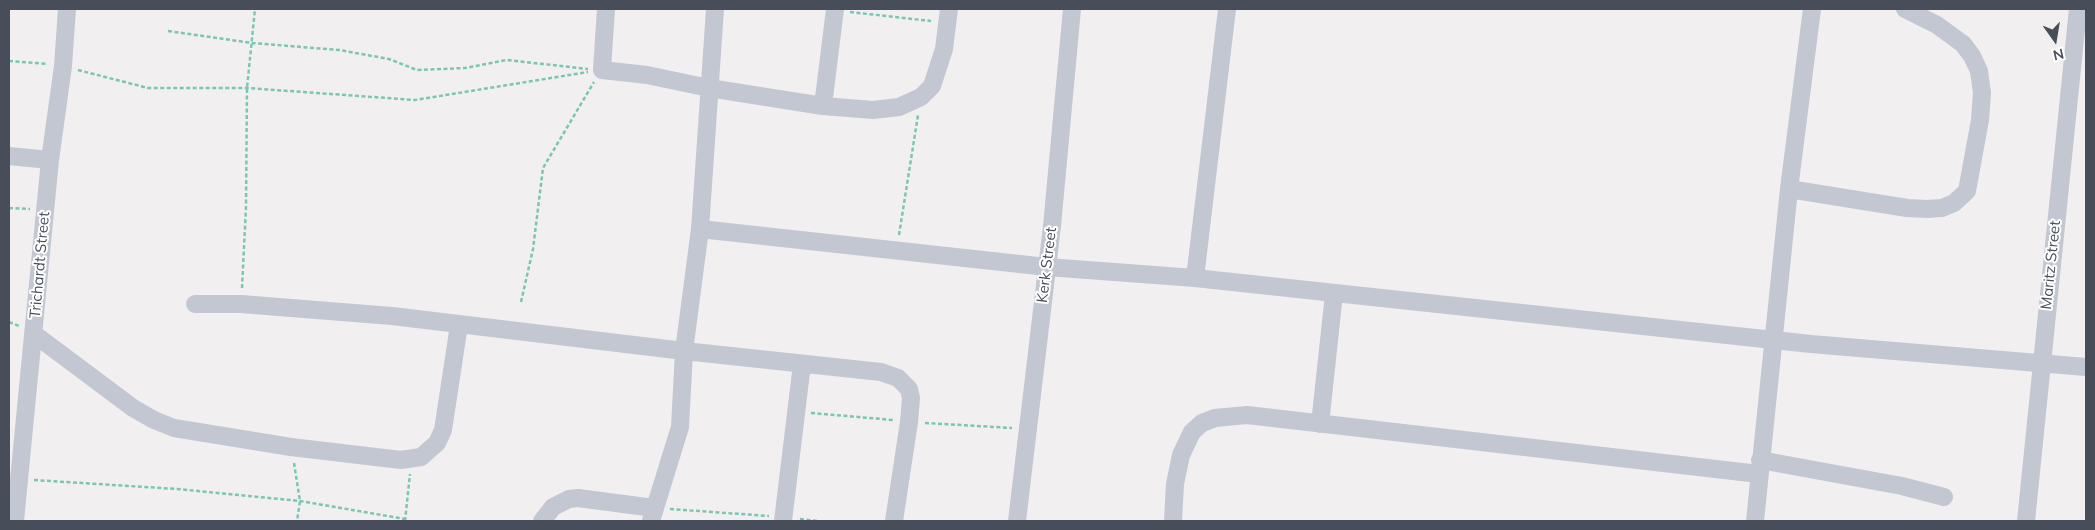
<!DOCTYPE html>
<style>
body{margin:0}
#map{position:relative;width:2095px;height:530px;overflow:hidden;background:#f1efef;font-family:Mulish,sans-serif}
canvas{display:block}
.frame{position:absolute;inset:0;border:10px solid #484d5a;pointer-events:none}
.north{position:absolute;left:2030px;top:15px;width:50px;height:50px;-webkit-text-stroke:4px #fff;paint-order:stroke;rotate:167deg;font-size:14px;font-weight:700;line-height:20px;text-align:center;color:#484d5a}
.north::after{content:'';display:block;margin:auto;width:18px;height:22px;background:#484d5a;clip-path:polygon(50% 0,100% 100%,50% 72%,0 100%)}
</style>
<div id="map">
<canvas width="2095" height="530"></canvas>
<div class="frame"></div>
<div class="north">N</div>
</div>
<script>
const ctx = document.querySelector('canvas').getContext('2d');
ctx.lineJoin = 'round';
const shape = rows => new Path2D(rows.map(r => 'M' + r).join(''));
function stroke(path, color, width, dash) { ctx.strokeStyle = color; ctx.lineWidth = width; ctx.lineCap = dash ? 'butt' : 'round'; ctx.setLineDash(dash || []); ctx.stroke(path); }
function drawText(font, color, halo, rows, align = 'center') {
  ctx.font = font + ' Mulish,sans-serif'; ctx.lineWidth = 4; ctx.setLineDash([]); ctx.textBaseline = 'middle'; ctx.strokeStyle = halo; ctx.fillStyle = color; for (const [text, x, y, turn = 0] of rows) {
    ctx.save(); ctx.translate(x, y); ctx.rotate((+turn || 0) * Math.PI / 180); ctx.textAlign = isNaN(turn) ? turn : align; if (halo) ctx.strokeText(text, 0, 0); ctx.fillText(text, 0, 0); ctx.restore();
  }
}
stroke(shape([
 [850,12,931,21],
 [168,31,252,43,339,50,389,59,417,70,465,68,507,60,588,69],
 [9,61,48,64],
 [78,70,148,88,247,88,415,100,588,72],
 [9,208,30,209],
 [899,235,918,115],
 [242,288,246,207,247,88,255,9],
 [521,302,533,249,543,168,594,82],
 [9,322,19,326],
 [811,413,893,420],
 [925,423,1012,428],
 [294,463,300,501,297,521],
 [34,480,177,489,300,501,405,519],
 [670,509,769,516],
 [800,519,817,521],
 [405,521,410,474]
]), '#7bc6b3', 2.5, [4, 2.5]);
stroke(shape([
 [606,9,602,70,647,75,709,88,823,106,873,110,899,107,921,97,932,86,944,49,949,9],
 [715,9,700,229,1047,267,1195,278,1811,344,2086,367],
 [823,106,835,9],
 [9,156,50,160],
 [1789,189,1907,208,1927,209,1942,208,1954,203,1967,191,1980,120,1982,93,1979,71,1972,56,1963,44,1937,25,1905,9],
 [1195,278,1227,9],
 [195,304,241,304,392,316,684,351,881,372,898,378,909,389,911,398,909,422,894,521],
 [34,334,133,408,154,420,174,428,291,447,401,460,421,457,437,443,443,430,459,325],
 [1320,424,1334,294],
 [1760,460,1902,486,1944,497],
 [15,521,50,160,63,66,67,9],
 [542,521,553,507,569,499,578,498,654,508],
 [651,521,680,427,684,351,700,229],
 [783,521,802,364],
 [1017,521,1052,226,1072,9],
 [1173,521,1175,484,1181,455,1192,432,1202,423,1215,418,1247,415,1759,474],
 [1755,521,1789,189,1812,9],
 [2026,521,2078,9]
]), '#c3c7d2', 18);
drawText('15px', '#484d5a', '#fff', [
 ["Trichardt Street",40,265,-85],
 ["Kerk Street",1047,265,-83],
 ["Maritz Street",2051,265,-84]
]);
</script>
